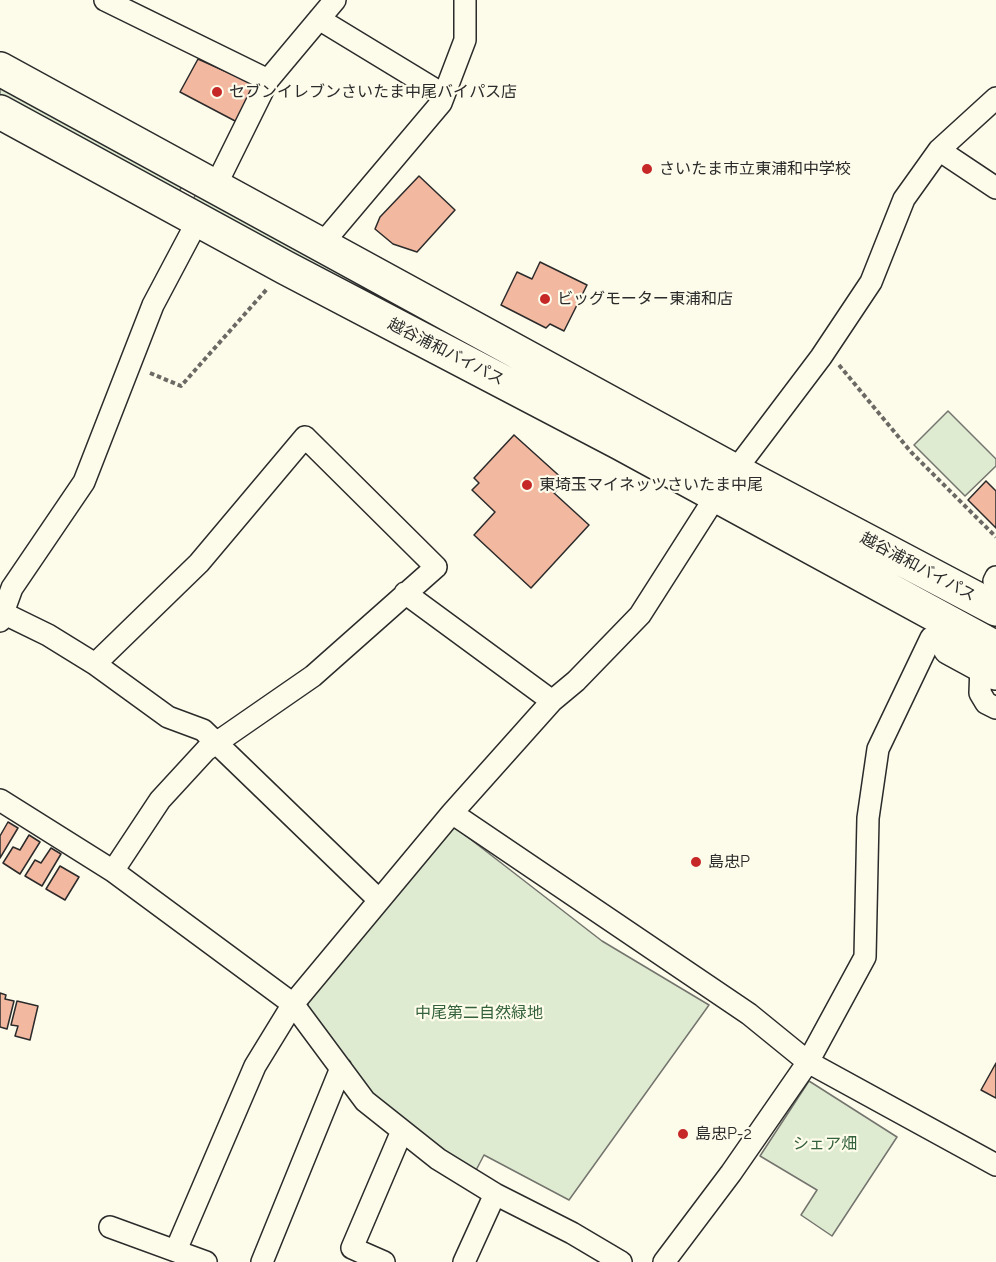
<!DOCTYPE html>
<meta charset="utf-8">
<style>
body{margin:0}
canvas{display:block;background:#fdfbea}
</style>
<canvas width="996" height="1262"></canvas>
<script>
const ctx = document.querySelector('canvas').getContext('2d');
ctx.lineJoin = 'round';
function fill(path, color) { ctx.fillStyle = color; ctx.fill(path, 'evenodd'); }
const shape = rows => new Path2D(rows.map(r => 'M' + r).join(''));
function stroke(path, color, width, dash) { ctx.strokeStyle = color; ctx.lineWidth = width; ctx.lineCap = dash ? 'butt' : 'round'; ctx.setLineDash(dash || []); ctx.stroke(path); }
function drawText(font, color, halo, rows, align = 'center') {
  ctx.font = font + ' Raleway,"Noto Sans JP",sans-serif'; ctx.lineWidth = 4.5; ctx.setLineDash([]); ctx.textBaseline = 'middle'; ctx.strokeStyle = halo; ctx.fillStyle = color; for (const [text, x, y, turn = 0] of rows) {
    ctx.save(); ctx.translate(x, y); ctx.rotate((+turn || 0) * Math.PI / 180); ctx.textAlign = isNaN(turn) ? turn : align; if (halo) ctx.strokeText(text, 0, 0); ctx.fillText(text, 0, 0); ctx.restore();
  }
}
const green = shape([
 [0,85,183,183,178,195,0,100,0,85],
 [197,192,572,400,191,203,197,192],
 [948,411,996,459,996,466,965,496,914,445,948,411],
 [446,828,456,828,602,941,709,1005,569,1200,484,1155,474,1174,377,1101,308,1012,308,999,446,828],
 [809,1081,897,1137,832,1236,801,1215,817,1190,760,1156,809,1081]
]);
fill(green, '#deebd1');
stroke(green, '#74746e', 1.5);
const building = shape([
 [198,59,249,82,255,91,237,122,180,92,198,59],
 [419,176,455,210,417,252,393,244,375,229,380,217,419,176],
 [540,262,587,285,564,331,550,324,546,328,501,305,517,272,532,279,540,262],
 [514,435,565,481,554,493,589,525,531,588,474,535,495,512,472,490,479,483,474,478,514,435],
 [986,481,996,491,996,528,968,500,986,481],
 [8,822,18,828,0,858,0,836,8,822],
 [29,835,40,842,20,874,3,863,13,847,20,850,29,835],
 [51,848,61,854,42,886,25,876,35,860,41,863,51,848],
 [60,866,79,877,65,900,46,889,60,866],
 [0,993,6,995,5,999,14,1001,7,1029,0,1027,0,993],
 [17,1001,38,1006,30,1040,15,1036,18,1026,11,1025,17,1001],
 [996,1063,996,1098,981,1090,996,1063]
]);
fill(building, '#f2b8a0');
stroke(building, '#2b2b2b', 1.5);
const minor = shape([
 [105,0,268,80],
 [319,19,444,95],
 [939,150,996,188],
 [216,185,268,80,335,0],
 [322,244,441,103,465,40,465,0],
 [994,581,996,577],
 [405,593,552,701],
 [3,613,48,635,95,664,168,717,203,730,379,900],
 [0,621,12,588,84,482,153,305,198,220],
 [95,664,199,563,305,437,436,567,313,676,206,750,160,800,113,871],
 [981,665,980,693,986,703,996,708],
 [0,800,113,871,293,1004,365,1101,438,1159,495,1194,572,1233,621,1262],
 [452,813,749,1014,808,1062,996,1165],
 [110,1227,206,1262],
 [176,1250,255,1066,293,1004,452,813,552,701,576,681,640,615,716,496,821,357,871,282,904,199,939,150,996,98],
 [262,1262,341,1068],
 [384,1262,352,1248,402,1131],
 [464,1262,495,1194],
 [664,1262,731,1173,808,1062,865,957,868,818,878,749,931,638]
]);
const trunk = shape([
 [0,69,735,471,996,609],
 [0,112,286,268,620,443,996,648],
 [950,648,996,673]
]);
stroke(minor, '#2b2b2b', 24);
stroke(trunk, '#2b2b2b', 36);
stroke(shape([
 [839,365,911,452,996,537],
 [150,373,181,386,267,289]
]), '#6a6964', 4, [4.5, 3]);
stroke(minor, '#fdfbea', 21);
stroke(trunk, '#fdfbea', 33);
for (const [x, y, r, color] of [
 [217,92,6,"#c62828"],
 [647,169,6,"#c62828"],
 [545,299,6,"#c62828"],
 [527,485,6,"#c62828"],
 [696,862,6,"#c62828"],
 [683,1134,6,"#c62828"]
]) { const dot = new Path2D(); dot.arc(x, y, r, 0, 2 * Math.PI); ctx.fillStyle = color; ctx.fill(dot); stroke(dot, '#fdfbea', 2); }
drawText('16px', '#2b2b2b', '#fdfbea', [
 ["セブンイレブンさいたま中尾バイパス店",229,92],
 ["さいたま市立東浦和中学校",659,169],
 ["ビッグモーター東浦和店",557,299],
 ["東埼玉マイネッツさいたま中尾",539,485],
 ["島忠P",708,862],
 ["島忠P-2",695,1134]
], 'left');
drawText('16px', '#2b2b2b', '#fdfbea', [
 ["越谷浦和バイパス",446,352,27],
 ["越谷浦和バイパス",918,567,28]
]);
drawText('16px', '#34623c', '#fdfbea', [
 ["中尾第二自然緑地",479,1013],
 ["シェア畑",825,1144]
]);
</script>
